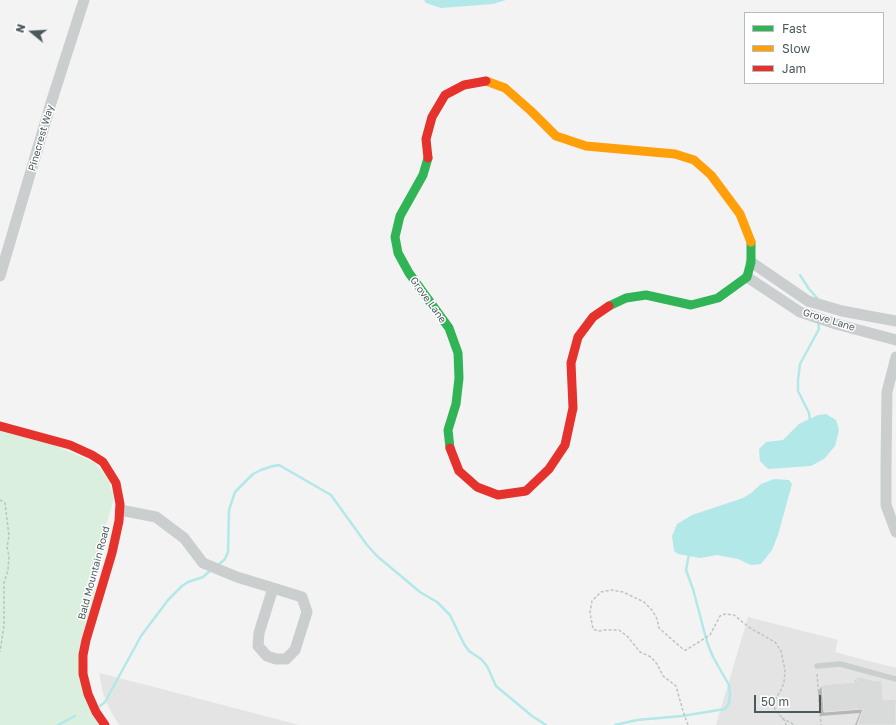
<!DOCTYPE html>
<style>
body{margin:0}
#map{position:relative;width:896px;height:725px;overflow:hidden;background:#f3f3f3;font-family:"Golos Text",sans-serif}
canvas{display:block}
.legend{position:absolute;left:744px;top:12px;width:140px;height:72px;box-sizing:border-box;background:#fff;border:1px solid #b7bcbe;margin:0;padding:5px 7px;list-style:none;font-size:12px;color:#4b585d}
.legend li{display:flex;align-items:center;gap:8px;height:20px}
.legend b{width:20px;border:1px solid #b7bcbe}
.north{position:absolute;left:12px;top:12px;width:40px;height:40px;-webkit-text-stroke:3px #fff;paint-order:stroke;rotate:288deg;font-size:11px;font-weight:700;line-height:16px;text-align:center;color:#4b585d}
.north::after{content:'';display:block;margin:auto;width:14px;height:18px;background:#4b585d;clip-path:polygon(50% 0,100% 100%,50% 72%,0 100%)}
.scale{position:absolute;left:754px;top:695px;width:67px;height:18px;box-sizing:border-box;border:2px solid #4b585d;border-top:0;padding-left:5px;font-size:12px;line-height:14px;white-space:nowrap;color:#4b585d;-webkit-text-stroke:3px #fff;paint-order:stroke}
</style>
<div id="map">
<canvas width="896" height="725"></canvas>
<ul class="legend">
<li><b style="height:5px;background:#30b455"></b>Fast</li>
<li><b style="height:5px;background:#ff9f0a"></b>Slow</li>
<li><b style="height:5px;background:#e5322d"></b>Jam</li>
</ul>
<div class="north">N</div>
<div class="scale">50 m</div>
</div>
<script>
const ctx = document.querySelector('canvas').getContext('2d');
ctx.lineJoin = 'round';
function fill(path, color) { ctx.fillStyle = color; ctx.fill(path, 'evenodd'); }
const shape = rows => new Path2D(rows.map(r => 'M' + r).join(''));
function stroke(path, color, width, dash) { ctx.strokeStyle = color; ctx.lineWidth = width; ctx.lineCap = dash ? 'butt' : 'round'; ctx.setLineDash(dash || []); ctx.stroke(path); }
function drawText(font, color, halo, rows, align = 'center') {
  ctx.font = font + ' "Golos Text",sans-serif'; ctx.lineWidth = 3; ctx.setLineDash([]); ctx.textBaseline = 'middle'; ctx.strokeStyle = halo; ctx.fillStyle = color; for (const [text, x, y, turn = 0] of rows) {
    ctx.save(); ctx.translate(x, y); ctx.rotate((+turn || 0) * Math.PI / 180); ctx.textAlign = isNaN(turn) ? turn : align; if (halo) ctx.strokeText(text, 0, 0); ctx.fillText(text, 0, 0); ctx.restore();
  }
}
fill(shape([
 [748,617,838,640,835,652,896,668,896,725,716,725],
 [99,673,158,688,299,725,119,725,110,710,103,693]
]), '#e5e4e4');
fill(shape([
 [0,431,54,445,95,463,108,479,114,498,88,587,96,589,81,639,98,725,0,725]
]), '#daefde');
fill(shape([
 [424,0,506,0,493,4,441,8,426,3],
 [826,414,836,420,839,430,835,446,824,459,811,466,768,469,760,461,759,449,766,442,783,440,799,424,818,415],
 [774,479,789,480,792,484,778,535,772,550,761,564,751,565,738,559,717,555,700,558,678,554,674,551,672,536,677,524,692,515,743,498,751,493,761,484]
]), '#b3e8e9');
fill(shape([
 [858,677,882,702,896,700,896,725,855,725,860,713,820,716,818,691,822,686,853,684]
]), '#0003');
stroke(shape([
 [800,275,809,289,819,300],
 [810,422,809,413,798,391,798,380,800,364,819,329,818,321],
 [217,566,225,559,228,552,229,510,235,492,253,474,261,470,273,466,279,465,331,495,367,545,377,556,420,592,437,602,450,615,464,644,469,651,481,659,487,666,496,686,532,716,546,725],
 [100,706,105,702,141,636,168,600,182,586,188,582,203,577,211,570],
 [58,725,75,716],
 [615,725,637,720,682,716,725,709,729,703,730,694,729,685,713,657,707,642,693,589,686,570,689,554]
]), '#b3e8e9', 2.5);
const building = shape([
 [858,676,874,681,882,680,883,700,896,699,896,725,857,725,863,709,824,712,822,685,856,682,858,676]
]);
fill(building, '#d9dbdb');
stroke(building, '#e4e5e5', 1);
stroke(shape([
 [0,500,5,503,9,536,7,547,9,556,8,570,4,583,4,625,0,652],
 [817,674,821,725],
 [782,718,795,725],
 [688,725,683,711,676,686,663,676,657,664,651,657,640,652,627,636,619,630,604,630,598,631,593,629,590,613,592,601,601,592,611,590,623,592,644,602,652,610,657,619,659,628,684,650,686,650,710,635,720,616,725,614,734,615,750,628,775,642,781,651,785,670,784,683,780,692,776,698,774,704,775,710,785,721,786,725]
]), '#bbc5c0', 1.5, [3, 2]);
stroke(shape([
 [817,666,840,664,896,679]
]), '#cbcece', 5.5);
stroke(shape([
 [751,262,808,301,842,311,896,321],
 [0,276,51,103,84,0],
 [747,277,800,312,836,324,896,340],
 [896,357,887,392,886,464,886,505,896,532],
 [120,510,156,517,184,538,203,563,237,577,273,588,302,597,307,612,295,650,286,659,276,659,267,656,258,646,259,633,273,588]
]), '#cbcece', 11);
stroke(shape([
 [428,158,423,175,400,216,395,237,398,253,409,273,449,328,458,353,459,378,456,404,448,430,450,448],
 [609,306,626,298,646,295,691,305,718,298,747,277,751,262,751,242]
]), '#30b455', 9);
stroke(shape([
 [486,81,505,88,531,111,556,136,586,146,675,154,694,160,711,175,740,214,751,242]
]), '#ff9f0a', 9);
stroke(shape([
 [428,158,426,139,432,117,445,95,464,85,486,81],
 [0,426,70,445,92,455,103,462,116,483,120,504,119,521,112,553,86,640,83,655,83,674,88,694,96,712,105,725],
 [450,448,459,471,477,487,498,495,526,491,549,469,565,445,573,408,571,363,578,337,593,317,609,306]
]), '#e5322d', 9);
drawText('10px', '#4b585d', '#fff', [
 ["Pinecrest Way",41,138,-74],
 ["Grove Lane",428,300,54],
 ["Grove Lane",829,320,17],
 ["Bald Mountain Road",94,573,-75]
]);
</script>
